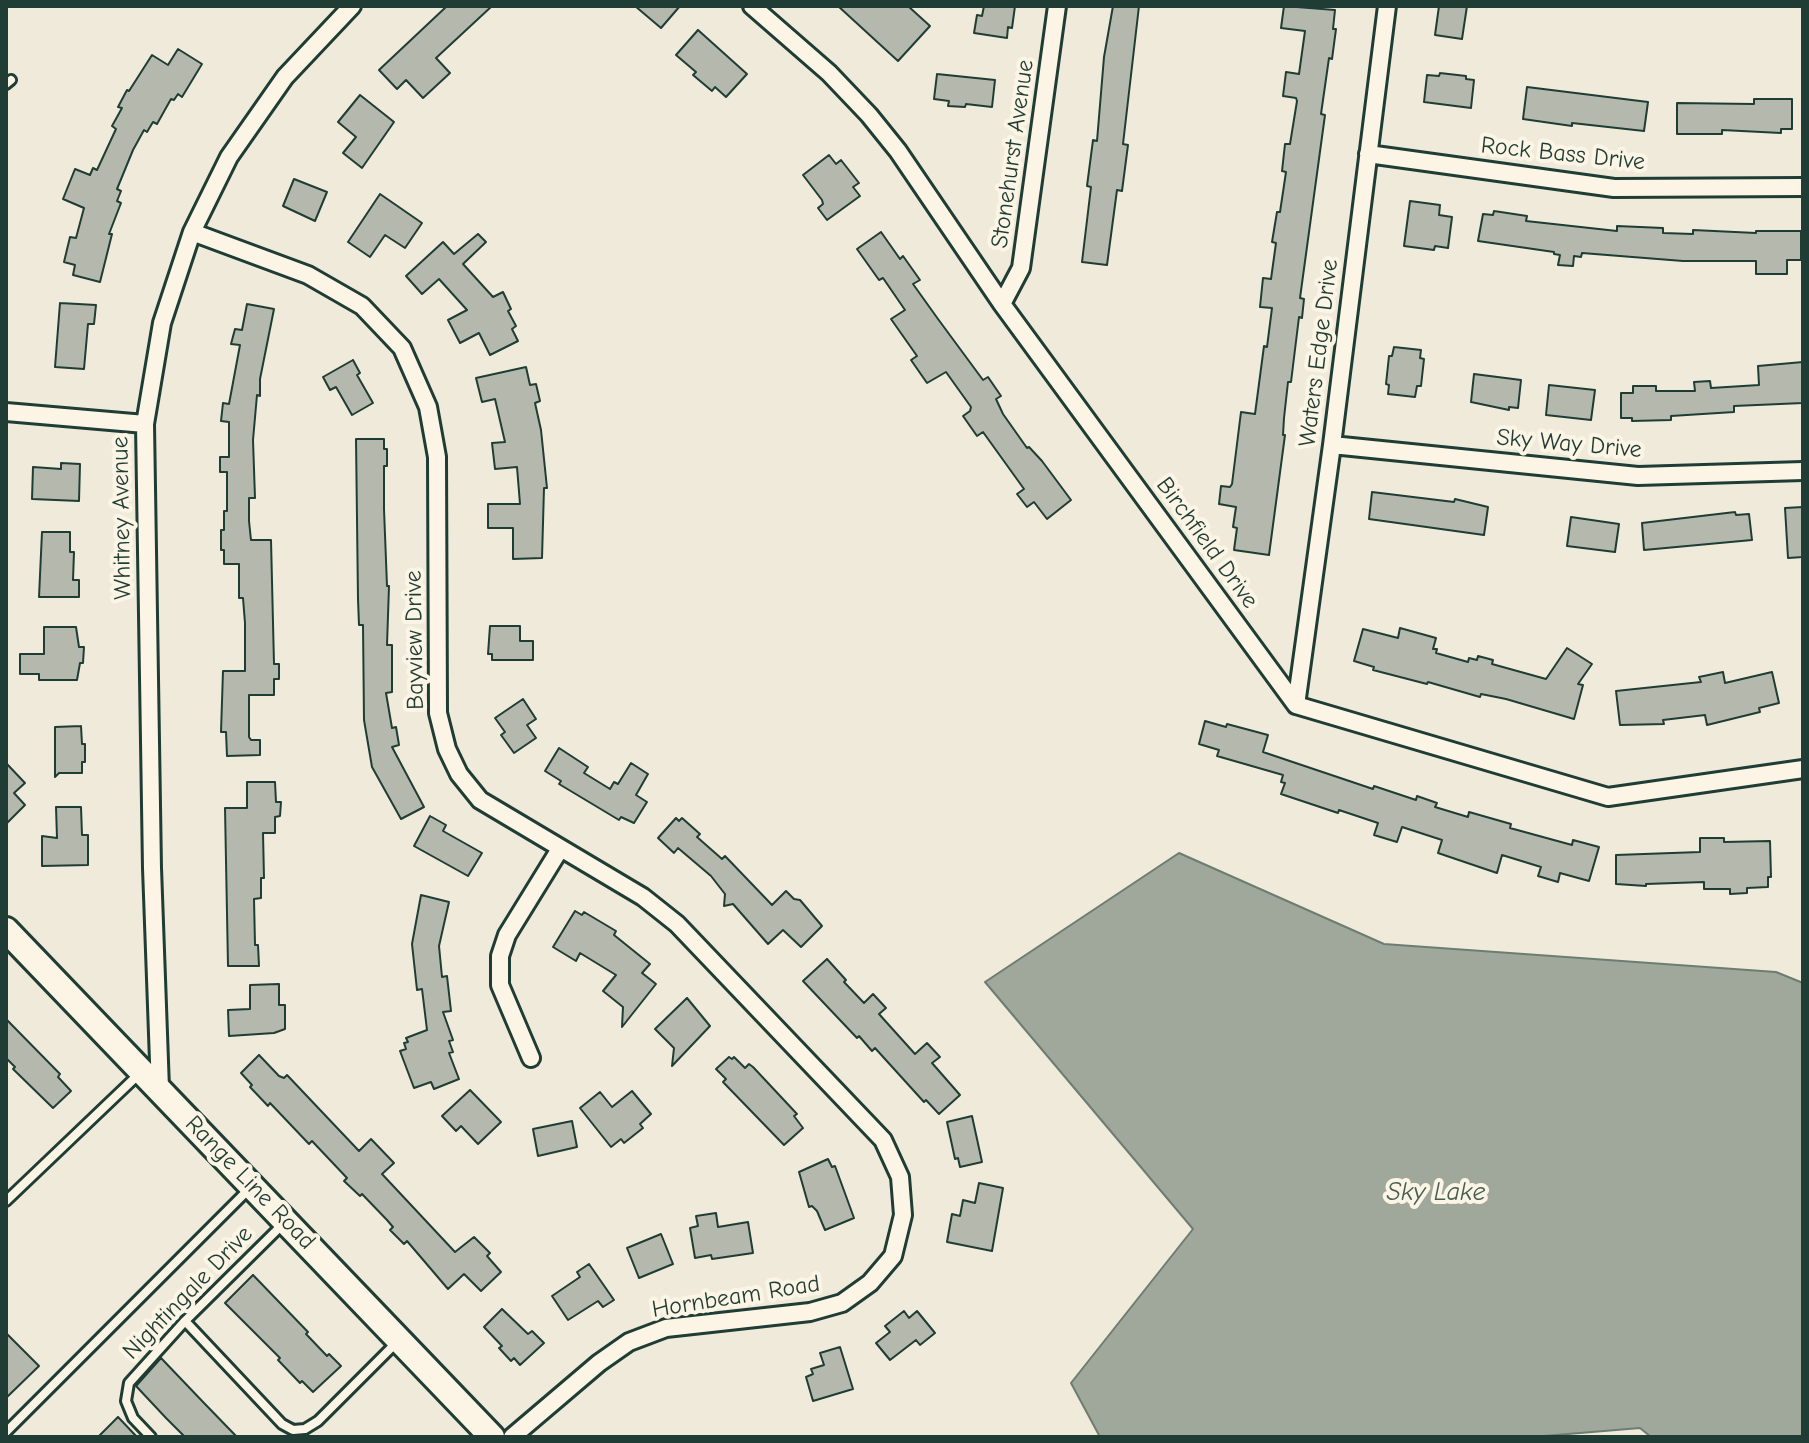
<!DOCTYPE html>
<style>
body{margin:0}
#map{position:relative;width:1809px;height:1443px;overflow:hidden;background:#efeada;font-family:"Comic Neue",sans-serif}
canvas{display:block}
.frame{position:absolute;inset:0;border:8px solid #1f3d34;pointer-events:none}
</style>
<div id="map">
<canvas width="1809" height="1443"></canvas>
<div class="frame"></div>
</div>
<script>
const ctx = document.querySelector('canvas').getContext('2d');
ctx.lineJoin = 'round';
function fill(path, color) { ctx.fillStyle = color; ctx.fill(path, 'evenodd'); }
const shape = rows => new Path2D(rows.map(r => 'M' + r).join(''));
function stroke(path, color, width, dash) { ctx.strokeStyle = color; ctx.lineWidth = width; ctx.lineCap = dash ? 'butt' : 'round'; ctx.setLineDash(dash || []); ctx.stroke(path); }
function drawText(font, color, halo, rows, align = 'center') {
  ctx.font = font + ' "Comic Neue",sans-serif'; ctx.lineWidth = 8; ctx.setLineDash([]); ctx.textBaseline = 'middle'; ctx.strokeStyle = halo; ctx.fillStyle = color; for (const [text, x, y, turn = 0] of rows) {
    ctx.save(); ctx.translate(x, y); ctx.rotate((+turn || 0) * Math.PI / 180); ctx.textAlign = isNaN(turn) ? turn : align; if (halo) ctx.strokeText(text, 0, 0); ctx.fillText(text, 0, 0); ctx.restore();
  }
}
const water = shape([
 [1179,853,1384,944,1776,972,1803,983,1803,1437,1651,1437,1640,1428,1532,1437,1100,1437,1071,1383,1193,1229,985,982,1179,853]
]);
fill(water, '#9fa89a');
stroke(water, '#6c7d71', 2);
const building = shape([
 [447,6,492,6,436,58,450,73,423,98,406,80,397,89,379,70,447,6],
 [635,6,680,6,661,28,635,6],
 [838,6,908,6,930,26,898,61,838,6],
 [984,6,1015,6,1012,28,1008,27,1007,38,974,33,977,15,982,16,984,6],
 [1113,6,1139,6,1123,144,1128,145,1122,191,1117,190,1107,265,1082,262,1091,187,1087,186,1093,140,1097,141,1104,57,1113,6],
 [1284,6,1335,10,1333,29,1336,29,1332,59,1329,58,1321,114,1325,115,1300,298,1304,299,1302,318,1299,317,1291,382,1288,382,1284,418,1283,435,1285,435,1269,555,1234,550,1237,528,1233,527,1236,507,1219,504,1221,486,1230,487,1232,484,1241,412,1255,414,1264,346,1267,347,1272,308,1260,307,1263,278,1271,279,1276,243,1272,242,1277,212,1280,212,1286,172,1282,171,1285,144,1290,144,1297,101,1296,98,1283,96,1286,72,1299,74,1305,31,1281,28,1284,6],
 [1439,6,1467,6,1462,39,1435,35,1439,6],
 [698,30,747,74,726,97,715,87,712,91,693,75,696,72,676,55,698,30],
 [178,49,202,64,182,97,178,94,174,100,171,99,157,124,153,122,147,132,144,130,133,150,117,189,121,191,117,201,121,203,109,234,112,234,100,282,73,275,75,265,64,262,70,237,76,238,84,208,63,199,75,169,90,175,93,168,97,170,116,129,112,126,122,108,118,107,127,90,129,91,152,55,168,65,178,49],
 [1440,73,1466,76,1466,79,1474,80,1471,108,1424,102,1427,75,1439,76,1440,73],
 [937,74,995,80,992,107,966,104,965,107,948,106,949,101,934,99,937,74],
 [1527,87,1648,102,1644,131,1572,123,1572,126,1523,119,1527,87],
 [360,95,394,122,362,168,343,153,356,137,338,122,360,95],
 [1754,99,1792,99,1792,129,1781,129,1781,133,1722,130,1722,134,1677,134,1677,103,1754,104,1754,99],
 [829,155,836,164,841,160,859,183,853,187,860,196,827,220,818,208,823,204,822,200,803,175,829,155],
 [294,179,327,192,315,221,283,206,294,179],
 [380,194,422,223,405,248,385,235,370,257,348,242,380,194],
 [1410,201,1440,205,1439,215,1452,217,1448,248,1435,246,1434,250,1404,246,1410,201],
 [1494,211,1527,216,1526,221,1617,231,1617,226,1663,228,1663,233,1693,234,1693,230,1756,233,1756,231,1801,231,1801,260,1787,260,1787,274,1756,274,1756,261,1683,261,1582,253,1581,257,1574,256,1573,266,1558,265,1560,255,1554,254,1554,252,1478,241,1483,214,1493,215,1494,211],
 [881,232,900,259,903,256,920,280,913,284,938,319,983,380,988,377,1001,396,996,399,1003,414,1027,448,1029,447,1042,461,1071,500,1047,519,1034,502,1027,507,1017,494,1024,489,983,432,977,436,963,416,970,411,971,407,946,372,927,383,911,360,917,356,891,319,905,310,883,278,879,280,857,249,881,232],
 [478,234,486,242,463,264,493,297,503,292,511,309,508,311,516,326,512,329,518,341,490,355,479,333,460,343,448,320,467,310,439,279,422,294,406,276,443,242,454,254,478,234],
 [60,303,96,305,94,324,88,324,84,369,55,367,60,303],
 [247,304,274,309,260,379,260,396,257,395,253,440,255,498,249,498,249,521,251,540,271,540,274,664,279,664,279,679,274,679,274,695,249,695,249,737,251,740,260,740,260,755,227,756,226,732,221,732,223,671,245,671,245,623,243,598,239,598,239,564,224,564,224,550,221,550,221,530,224,530,224,511,227,511,227,472,220,472,220,457,229,457,229,422,221,421,223,403,229,404,240,345,231,344,235,329,242,330,247,304],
 [1394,347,1421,350,1420,358,1424,359,1421,386,1417,386,1415,397,1388,394,1389,385,1386,384,1389,356,1392,356,1394,347],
 [353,360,360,373,357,375,373,403,352,415,336,387,330,390,323,377,353,360],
 [1803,362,1803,403,1734,406,1734,412,1671,416,1671,420,1632,421,1632,418,1621,418,1621,393,1633,393,1633,386,1656,386,1656,391,1695,391,1694,382,1710,381,1711,388,1759,385,1758,366,1803,362],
 [526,367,530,385,536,384,540,401,535,403,541,430,547,488,544,488,542,558,513,559,513,528,488,528,488,504,520,504,517,467,495,469,492,443,505,442,495,399,482,402,476,378,526,367],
 [1474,374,1521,380,1518,408,1509,407,1509,410,1471,402,1474,374],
 [1549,385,1595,390,1591,420,1546,415,1549,385],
 [356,439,384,439,384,449,387,449,387,466,384,466,384,509,387,586,389,586,387,645,392,645,392,692,386,693,392,728,396,727,399,745,392,747,424,807,401,819,372,767,364,720,363,625,359,625,358,599,356,439],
 [61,463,80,464,79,501,32,499,33,467,61,469,61,463],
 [1372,492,1454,502,1455,499,1488,507,1484,535,1369,519,1372,492],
 [1803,507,1803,557,1788,558,1785,508,1803,507],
 [1735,512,1736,515,1749,514,1752,540,1644,550,1642,523,1735,512],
 [1571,517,1619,524,1615,552,1567,546,1571,517],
 [42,532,70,532,70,552,74,552,73,580,79,580,79,597,39,597,42,532],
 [490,626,520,626,520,641,533,641,533,660,492,660,492,654,488,654,490,626],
 [44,627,76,627,79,647,84,647,83,663,80,663,77,680,39,680,39,674,20,674,20,654,44,654,44,627],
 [1400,628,1436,638,1433,649,1437,649,1436,653,1468,662,1469,658,1477,660,1478,656,1493,660,1492,664,1546,679,1567,648,1592,664,1578,684,1583,685,1574,719,1506,699,1481,694,1480,697,1428,682,1427,684,1373,670,1374,667,1354,661,1363,629,1398,638,1400,628],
 [1723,672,1725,683,1772,672,1779,703,1759,708,1760,712,1707,725,1705,715,1663,720,1664,724,1620,725,1616,691,1701,682,1699,677,1723,672],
 [523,699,536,719,527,725,536,738,514,753,501,735,505,732,495,718,523,699],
 [1205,721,1226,727,1227,724,1268,735,1263,752,1373,789,1374,786,1416,800,1417,796,1437,803,1435,807,1468,817,1469,812,1511,824,1510,828,1572,845,1573,840,1599,847,1589,881,1560,873,1558,882,1538,876,1541,867,1502,855,1497,873,1438,853,1442,840,1402,827,1397,842,1374,835,1378,823,1339,810,1338,813,1281,794,1285,783,1281,782,1283,775,1217,756,1219,750,1199,744,1205,721],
 [81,726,82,744,85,744,85,762,82,762,82,773,59,773,55,777,55,727,81,726],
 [559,748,588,767,584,773,610,789,614,782,618,784,631,763,648,774,636,795,647,802,634,823,621,817,619,820,559,784,561,781,545,771,559,748],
 [6,763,25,783,14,793,25,805,6,824,6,763],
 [247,782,275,782,276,802,281,802,280,816,275,817,275,833,263,833,264,878,261,878,261,898,254,899,255,945,258,945,259,966,228,966,225,808,247,808,247,782],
 [56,807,81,807,82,835,88,835,88,865,42,866,42,836,57,838,56,807],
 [430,816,446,825,443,831,482,853,468,876,414,846,430,816],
 [676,818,679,821,682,818,700,834,697,837,722,859,725,856,772,905,786,891,794,899,800,900,822,926,801,947,783,930,768,944,733,904,724,906,725,894,711,876,678,848,674,853,658,838,676,818],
 [1700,838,1724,838,1724,842,1770,841,1771,877,1768,877,1768,887,1747,888,1747,893,1730,894,1730,889,1704,889,1704,882,1646,884,1646,886,1616,884,1616,855,1700,852,1700,838],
 [421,895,449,902,439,946,442,977,447,976,451,1011,443,1012,453,1040,449,1041,453,1052,449,1053,459,1079,434,1089,431,1082,414,1088,400,1051,406,1049,404,1043,408,1042,406,1038,427,1030,422,989,417,990,412,944,421,895],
 [575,911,582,915,584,912,616,931,614,935,650,964,642,973,656,984,622,1027,623,1007,603,991,616,975,580,953,576,961,553,947,575,911],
 [827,959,846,980,844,982,864,1003,873,994,886,1008,879,1014,915,1054,927,1043,940,1057,932,1063,960,1095,939,1114,926,1100,924,1102,875,1048,872,1051,859,1036,857,1038,803,981,827,959],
 [279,984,279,1005,285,1005,285,1029,274,1033,229,1036,228,1010,250,1009,250,985,279,984],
 [687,998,710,1026,672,1066,674,1048,655,1029,687,998],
 [6,1019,60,1074,58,1077,71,1091,53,1108,13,1069,15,1067,6,1058,6,1019],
 [259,1055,279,1076,284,1078,287,1075,359,1151,371,1139,394,1163,382,1174,455,1252,474,1237,490,1253,487,1256,501,1272,481,1291,464,1274,448,1289,407,1241,404,1244,390,1230,393,1227,387,1220,362,1194,360,1196,344,1181,347,1178,312,1141,309,1144,270,1103,268,1106,250,1087,252,1085,241,1073,259,1055],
 [729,1057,732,1059,734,1057,745,1068,749,1064,753,1067,797,1114,794,1116,803,1128,784,1145,723,1082,726,1079,716,1069,729,1057],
 [470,1090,501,1122,478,1144,461,1126,456,1131,442,1116,470,1090],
 [632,1091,651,1114,640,1124,643,1128,624,1143,621,1139,611,1147,580,1108,600,1092,612,1107,632,1091],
 [972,1116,982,1162,960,1167,958,1158,955,1159,947,1122,972,1116],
 [572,1121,577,1147,538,1156,533,1129,572,1121],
 [828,1159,832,1167,835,1166,854,1218,825,1230,817,1211,812,1206,809,1207,799,1172,828,1159],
 [979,1183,1003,1188,992,1251,947,1242,952,1214,960,1216,963,1200,975,1203,979,1183],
 [716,1213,718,1227,748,1222,753,1253,712,1259,711,1255,695,1258,690,1228,698,1226,696,1216,716,1213],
 [661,1234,673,1264,639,1278,627,1248,661,1234],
 [589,1264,614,1300,603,1307,598,1301,568,1320,552,1296,580,1277,577,1272,589,1264],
 [253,1275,308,1332,306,1334,327,1356,329,1354,341,1366,313,1392,302,1381,300,1383,278,1360,280,1358,225,1303,253,1275],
 [502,1309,528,1334,532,1331,544,1343,520,1365,514,1358,511,1361,499,1348,502,1346,484,1327,502,1309],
 [904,1311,909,1318,917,1311,935,1333,920,1345,916,1340,890,1360,876,1343,890,1332,885,1326,904,1311],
 [6,1333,39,1366,6,1398,6,1333],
 [840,1347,853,1389,813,1401,806,1377,813,1374,811,1369,824,1365,820,1353,840,1347],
 [161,1358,204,1403,237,1437,185,1437,166,1418,136,1386,161,1358],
 [118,1417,137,1437,98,1437,118,1417]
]);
fill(building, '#b5b9ad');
stroke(building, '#1f3d34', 2);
const service = shape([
 [6,84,11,80],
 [6,1201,139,1074],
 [185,1321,282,1424,293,1430,305,1429,318,1421,396,1343],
 [6,1432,249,1189],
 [151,1437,133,1418,126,1401,129,1383,185,1321,285,1222]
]);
const minor = shape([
 [752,6,829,73,869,115,898,151,1002,304,1296,705,1608,797,1803,769],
 [1368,154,1614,188,1803,187],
 [192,232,308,275,362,306,402,348,428,407,437,457,438,713,447,749,459,774,480,800,643,897,677,924,883,1140,900,1177,903,1215,893,1256,870,1283,842,1303,810,1312,666,1328,629,1342,599,1363,512,1437],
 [1002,304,1021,268,1057,6],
 [6,412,145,424],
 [1332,445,1638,476,1803,471],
 [1296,705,1332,445,1387,6],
 [531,1058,500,985,500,956,507,935,560,849],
 [160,1089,152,868,145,424,162,323,192,232,229,157,285,77,352,6]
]);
const secondary = shape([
 [6,930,492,1437]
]);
stroke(service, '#1f3d34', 14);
stroke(minor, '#1f3d34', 22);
stroke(secondary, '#1f3d34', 30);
stroke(service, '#fcf5e5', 8);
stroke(minor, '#fcf5e5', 16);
stroke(secondary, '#fcf5e5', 24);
drawText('24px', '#1f3d34', '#fcf5e5', [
 ["Stonehurst Avenue",1013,154,-82],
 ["Rock Bass Drive",1563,154,6],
 ["Waters Edge Drive",1319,353,-83],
 ["Sky Way Drive",1569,444,5],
 ["Whitney Avenue",122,518,-91],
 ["Birchfield Drive",1207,543,54],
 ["Bayview Drive",415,640,-91],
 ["Range Line Road",250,1183,46],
 ["Nightingale Drive",188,1293,-46],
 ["Hornbeam Road",736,1297,-9]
]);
drawText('italic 26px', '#455d53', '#fcf5e5', [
 ["Sky Lake",1436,1193]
]);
</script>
